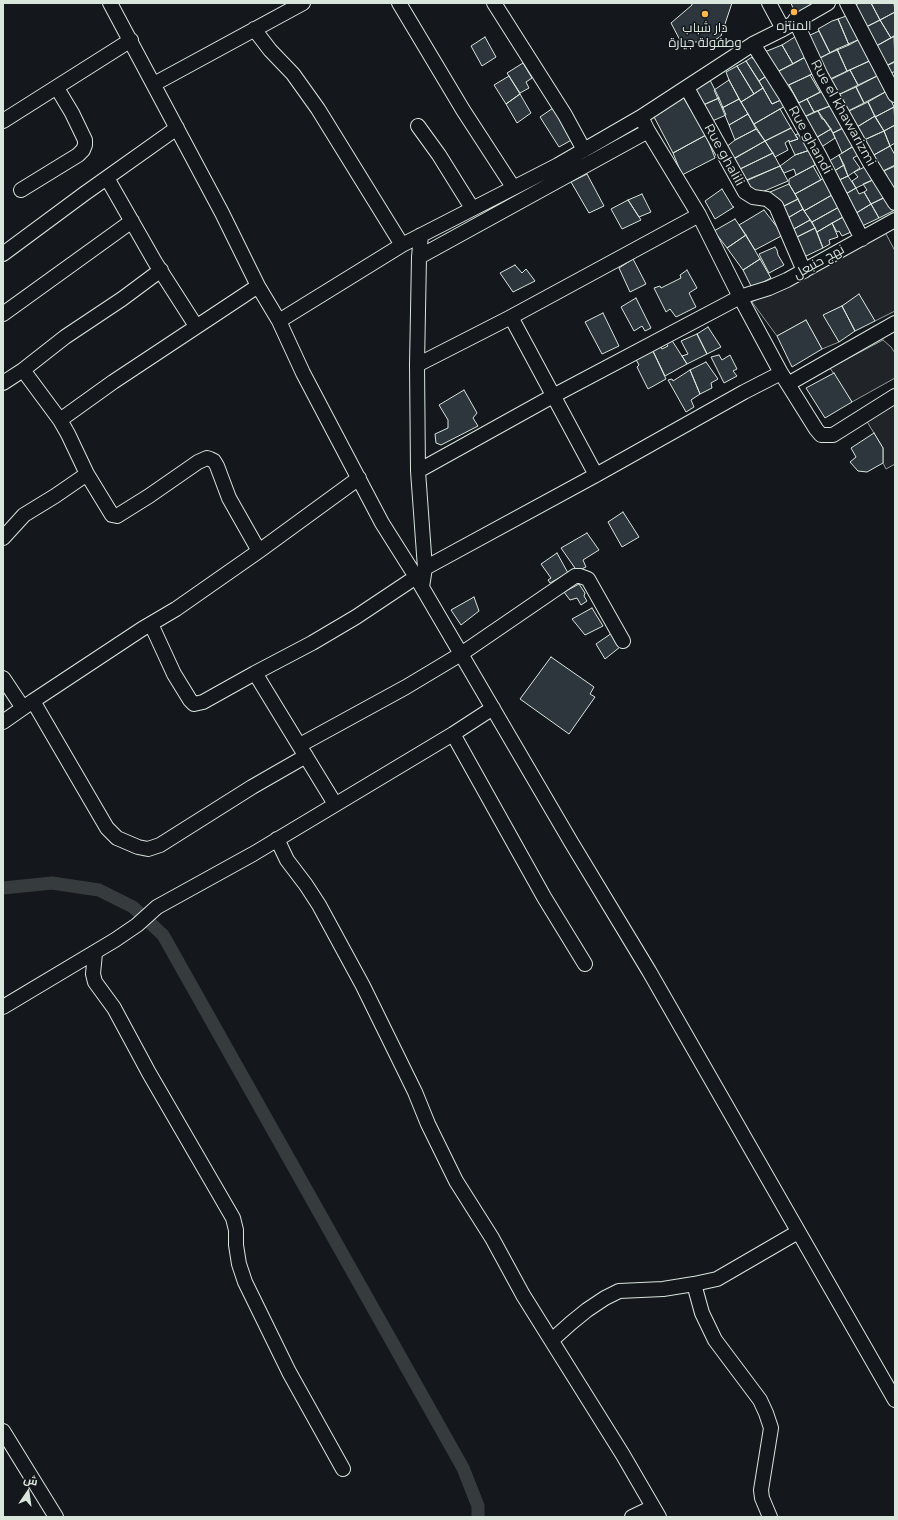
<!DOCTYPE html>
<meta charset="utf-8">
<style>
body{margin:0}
#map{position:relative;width:898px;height:1520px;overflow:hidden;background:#14181c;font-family:Montserrat,Cairo,sans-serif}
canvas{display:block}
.frame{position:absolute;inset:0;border:4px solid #d8e6dc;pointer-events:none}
.north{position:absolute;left:8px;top:1472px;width:40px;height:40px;-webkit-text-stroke:3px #14181c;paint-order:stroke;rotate:13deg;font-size:11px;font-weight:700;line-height:16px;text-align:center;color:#d8e6dc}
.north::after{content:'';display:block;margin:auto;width:14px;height:18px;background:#d8e6dc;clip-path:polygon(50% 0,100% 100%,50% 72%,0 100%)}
</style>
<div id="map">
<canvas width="898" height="1520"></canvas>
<div class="frame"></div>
<div class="north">ش</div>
</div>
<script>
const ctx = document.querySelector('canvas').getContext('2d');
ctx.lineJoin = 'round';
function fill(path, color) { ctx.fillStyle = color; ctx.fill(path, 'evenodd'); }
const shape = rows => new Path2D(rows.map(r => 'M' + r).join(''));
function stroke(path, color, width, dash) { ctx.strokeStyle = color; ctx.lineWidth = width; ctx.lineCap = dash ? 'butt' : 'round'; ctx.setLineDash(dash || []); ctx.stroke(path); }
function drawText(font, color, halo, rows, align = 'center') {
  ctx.font = font + ' Montserrat,Cairo,sans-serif'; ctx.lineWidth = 3; ctx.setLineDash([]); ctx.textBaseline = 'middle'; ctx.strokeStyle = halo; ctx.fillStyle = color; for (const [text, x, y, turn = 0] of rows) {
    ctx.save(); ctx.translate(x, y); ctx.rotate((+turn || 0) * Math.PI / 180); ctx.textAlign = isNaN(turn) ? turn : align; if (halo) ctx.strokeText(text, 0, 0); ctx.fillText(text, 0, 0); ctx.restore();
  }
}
const green = shape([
 [884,230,895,251,895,311,875,321,859,295,842,306,824,315,839,342,822,349,806,320,777,336,752,302,884,230],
 [883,340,891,347,895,353,895,378,852,402,830,368,883,340],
 [895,404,895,464,886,469,883,463,883,448,866,420,895,404]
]);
fill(green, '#202428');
stroke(green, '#939e99', 1);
stroke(shape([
 [3,888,52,883,99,890,133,907,163,935,463,1468,478,1506,478,1517]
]), '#363b3e', 13);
const building = shape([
 [692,3,732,3,721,36,712,42,681,42,671,23,692,5,692,3],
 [791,3,811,3,813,8,796,16,791,3],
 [859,3,871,3,880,20,864,28,854,6,859,3],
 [871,3,894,3,895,12,880,20,871,3],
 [895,12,895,36,891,38,880,20,895,12],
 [849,15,860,39,849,45,838,19,849,15],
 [838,19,849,45,830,53,818,29,832,21,838,19],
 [880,20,891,38,873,48,864,28,880,20],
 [819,31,830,53,818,59,808,36,819,31],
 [798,35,809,55,793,64,782,45,798,35],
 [894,36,895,61,884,67,876,46,894,36],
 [485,37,496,57,482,66,471,46,485,37],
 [860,39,872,60,847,71,837,49,860,39],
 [782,45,793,64,775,73,762,53,782,45],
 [837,49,847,71,828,80,818,59,837,49],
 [809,55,817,72,784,87,775,73,809,55],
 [759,56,769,74,759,81,746,61,752,57,753,59,759,56],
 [746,61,763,88,754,94,737,66,746,61],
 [869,61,874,69,881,74,858,85,850,70,869,61],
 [895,62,895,71,889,75,884,67,895,62],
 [523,63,532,78,526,82,529,88,520,93,507,73,523,63],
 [737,66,754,94,741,102,729,80,726,72,737,66],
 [850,70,858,85,838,95,830,80,850,70],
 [769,74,783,99,772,104,759,81,769,74],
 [881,74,887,91,864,103,856,87,881,74],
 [810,75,820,92,799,103,789,85,810,75],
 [509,76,520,94,506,104,494,85,509,76],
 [710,80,719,98,701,106,692,90,710,80],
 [729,80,739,99,722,108,714,90,729,80],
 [856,87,864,103,846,112,838,95,856,87],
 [763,88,772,104,783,99,787,105,754,124,741,102,763,88],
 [827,89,835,104,814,112,807,99,827,89],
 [887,91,894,107,875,117,868,102,887,91],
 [520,94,531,113,517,123,506,104,520,94],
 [683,97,706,135,673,153,653,115,683,97],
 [719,98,726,115,710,122,701,106,719,98],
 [739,99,748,114,729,125,722,108,739,99],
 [807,99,814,112,802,118,794,105,807,99],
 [868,102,875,116,857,127,849,111,868,102],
 [835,104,847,126,833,133,818,111,835,104],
 [556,106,575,138,559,147,540,117,556,106],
 [894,107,895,125,884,131,875,117,894,107],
 [780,109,791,128,765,141,754,124,780,109],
 [818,111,822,119,824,119,831,129,814,139,802,118,818,111],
 [748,114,756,129,735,140,729,125,748,114],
 [875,116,884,131,864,140,857,127,875,116],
 [895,125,895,143,890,146,884,131,895,125],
 [847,126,857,144,842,153,833,133,847,126],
 [791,128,798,139,789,142,789,140,785,143,788,150,775,157,765,141,791,128],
 [756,129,765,141,731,160,725,148,735,140,756,129],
 [831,129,835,138,820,148,814,139,831,129],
 [805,131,810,150,795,155,789,142,798,139,795,135,805,131],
 [884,131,890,146,872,156,864,140,884,131],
 [706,135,715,158,682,175,673,153,706,135],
 [765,141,773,153,738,170,732,160,765,141],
 [857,144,862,153,853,158,860,168,848,176,839,155,857,144],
 [890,146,895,155,895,165,881,172,872,156,890,146],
 [810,150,815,165,796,175,794,169,784,173,780,166,795,155,810,150],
 [773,153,780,166,744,181,738,170,773,153],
 [839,155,844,165,831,173,826,163,839,155],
 [844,165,848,176,837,181,831,173,844,165],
 [869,165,877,178,856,188,852,181,858,177,854,172,869,165],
 [780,166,788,181,755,195,746,181,780,166],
 [813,166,821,180,795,194,789,184,789,179,813,166],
 [895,166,895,191,882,178,887,176,884,171,895,166],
 [587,174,604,206,589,213,571,182,587,174],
 [848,176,856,188,844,195,837,181,848,176],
 [824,178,832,195,804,211,795,194,824,178],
 [877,178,881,184,876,187,885,197,871,204,864,192,867,190,863,184,877,178],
 [789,184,798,199,780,208,770,192,789,184],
 [856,188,859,194,864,192,871,204,853,215,844,195,856,188],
 [722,189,733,207,734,207,715,219,705,201,722,189],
 [642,194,651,212,639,217,628,200,642,194],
 [832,195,839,207,812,222,804,211,832,195],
 [888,196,895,210,879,218,871,204,888,196],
 [798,199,803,209,786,219,780,208,798,199],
 [628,200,641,220,622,229,611,209,628,200],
 [871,204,879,218,860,227,853,215,871,204],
 [839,207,843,217,817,232,812,222,839,207],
 [803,209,810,220,792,230,786,219,803,209],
 [764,210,783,235,755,250,739,225,764,210],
 [843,217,851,232,842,236,839,231,837,232,832,223,843,217],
 [735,219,746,235,727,248,714,231,735,219],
 [810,220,815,228,795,238,792,230,810,220],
 [832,223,838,237,829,240,830,244,823,248,817,232,832,223],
 [815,228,823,248,804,257,795,238,815,228],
 [746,235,760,259,743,270,727,248,746,235],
 [775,247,777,250,778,255,784,265,769,273,759,254,775,247],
 [633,259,646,284,630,292,619,268,633,259],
 [760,259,771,278,752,288,743,270,760,259],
 [515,265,522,273,526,269,535,281,513,292,500,273,515,265],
 [687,270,697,288,689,293,696,307,676,317,670,309,666,312,654,288,660,286,661,288,681,278,680,275,687,270],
 [859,294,875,321,855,331,842,306,859,294],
 [636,298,651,328,645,331,642,326,634,331,621,307,636,298],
 [842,306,855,331,839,342,823,315,842,306],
 [603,313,619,346,602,354,585,322,603,313],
 [806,320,822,349,792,367,777,336,806,320],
 [708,327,721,347,707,354,697,334,708,327],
 [697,334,707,354,687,364,682,356,688,354,681,341,697,334],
 [671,339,687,364,665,376,651,347,660,345,662,349,668,346,664,341,671,339],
 [651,347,666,379,648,389,637,367,639,365,634,356,651,347],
 [719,355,722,360,730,355,737,369,733,371,737,376,724,383,711,357,719,355],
 [706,362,718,379,711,383,712,388,700,394,690,370,706,362],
 [690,370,700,394,691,400,694,407,686,412,668,380,672,379,673,381,690,370],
 [834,373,852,402,825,418,806,388,834,373],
 [464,390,477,413,473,418,478,426,441,445,436,443,435,434,448,428,448,420,439,405,464,390],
 [874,433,883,448,883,463,867,472,858,471,850,462,856,457,851,448,874,433],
 [623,512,639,537,622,547,608,522,623,512],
 [587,533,599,550,583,560,586,567,577,571,561,548,587,533],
 [557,553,568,573,550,583,548,580,551,578,541,564,557,553],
 [579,584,585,593,584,596,587,601,581,605,577,598,570,600,564,592,579,584],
 [474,597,479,611,461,625,451,610,474,597],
 [592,608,603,626,585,635,572,619,592,608],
 [612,633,620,647,605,659,596,644,612,633],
 [551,657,594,687,590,694,595,697,569,734,520,699,551,657]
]);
fill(building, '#2c363c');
stroke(building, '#d8e6dc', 1);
const minor = shape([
 [110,3,222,213,258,286,279,321,303,373,382,523,416,577,571,842,649,971,895,1400],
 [399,3,463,110,513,187],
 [494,3,565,115,584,150],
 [769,3,783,29,828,3],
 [847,3,895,95],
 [795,20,821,76,870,163,895,203],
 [254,29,270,50,293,74,318,109,402,245],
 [753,44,786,96,820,157,862,239],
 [154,84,303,3],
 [687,88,745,192,753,197,767,199,776,206,804,271],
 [641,117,753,44,783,29],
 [3,121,131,40],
 [418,126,439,155,472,208],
 [107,178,155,262,196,326],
 [21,190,78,155,83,150,85,145,85,140,72,113,57,88],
 [421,235,419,257,417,365,418,471,425,568],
 [3,254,84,194,177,128],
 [419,257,648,131],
 [3,314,132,221],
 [511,317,596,475],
 [279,321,402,245,558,165,641,117,648,131,699,215,740,297,781,373,744,392,596,475,425,568,422,587],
 [417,365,511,317,699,215],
 [23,370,65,337,122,299,161,270],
 [781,373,816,429,821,435,833,435,895,396],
 [3,383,23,370,60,420],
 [788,384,895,323],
 [418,471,553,396,740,297,769,288,787,280,895,220],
 [87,474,112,515,117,516,149,496,198,462,207,458,210,459,214,461,217,466,229,498,259,551],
 [3,538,24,515,55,496,87,474,68,434,60,420,113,382,258,286],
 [151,624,174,674,190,700,194,704,203,702,255,673],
 [3,678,23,708],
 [3,722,33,701],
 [453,734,544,897,585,964],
 [300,745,406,687,461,654,575,576,580,576,588,579,623,641],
 [306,756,252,787,160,845,148,849,138,847,117,838,107,828,33,701,142,629,176,609,259,551,359,478],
 [335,804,255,673,312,643,356,617,416,577],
 [277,839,287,860,306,885,319,905,363,986,415,1092,428,1124,456,1181,492,1238,523,1295,623,1455,659,1517],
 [95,953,93,974,95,982,114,1008,149,1073,233,1218,236,1230,236,1245,239,1264,245,1282,289,1372,343,1469],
 [3,1007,115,940,137,925,157,907,253,854,453,734,493,708],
 [694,1284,702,1313,715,1340,760,1400,766,1413,771,1428,761,1490,762,1498,770,1517],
 [552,1340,571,1323,587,1310,605,1298,619,1291,663,1289,694,1284,717,1279,798,1232],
 [3,1431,56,1517],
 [632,1517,653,1507]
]);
stroke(minor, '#d8e6dc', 16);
stroke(minor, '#14181c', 14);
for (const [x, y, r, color] of [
 [794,12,4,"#ffb74d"],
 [705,14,4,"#ffb74d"]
]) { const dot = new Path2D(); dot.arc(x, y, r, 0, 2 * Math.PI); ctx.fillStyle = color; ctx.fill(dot); stroke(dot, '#14181c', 1.5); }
drawText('13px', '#d8e6dc', '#14181c', [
 ["المنتزه",794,26],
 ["دار شباب",705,28],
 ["وطفولة جيارة",705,43]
]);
drawText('13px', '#d8e6dc', '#14181c', [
 ["Rue el khawarizmi",843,113,61],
 ["Rue ghandi",810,140,61],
 ["Rue ghalili",724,155,61],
 ["نهج حنبعل",819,262,-29]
]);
</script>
